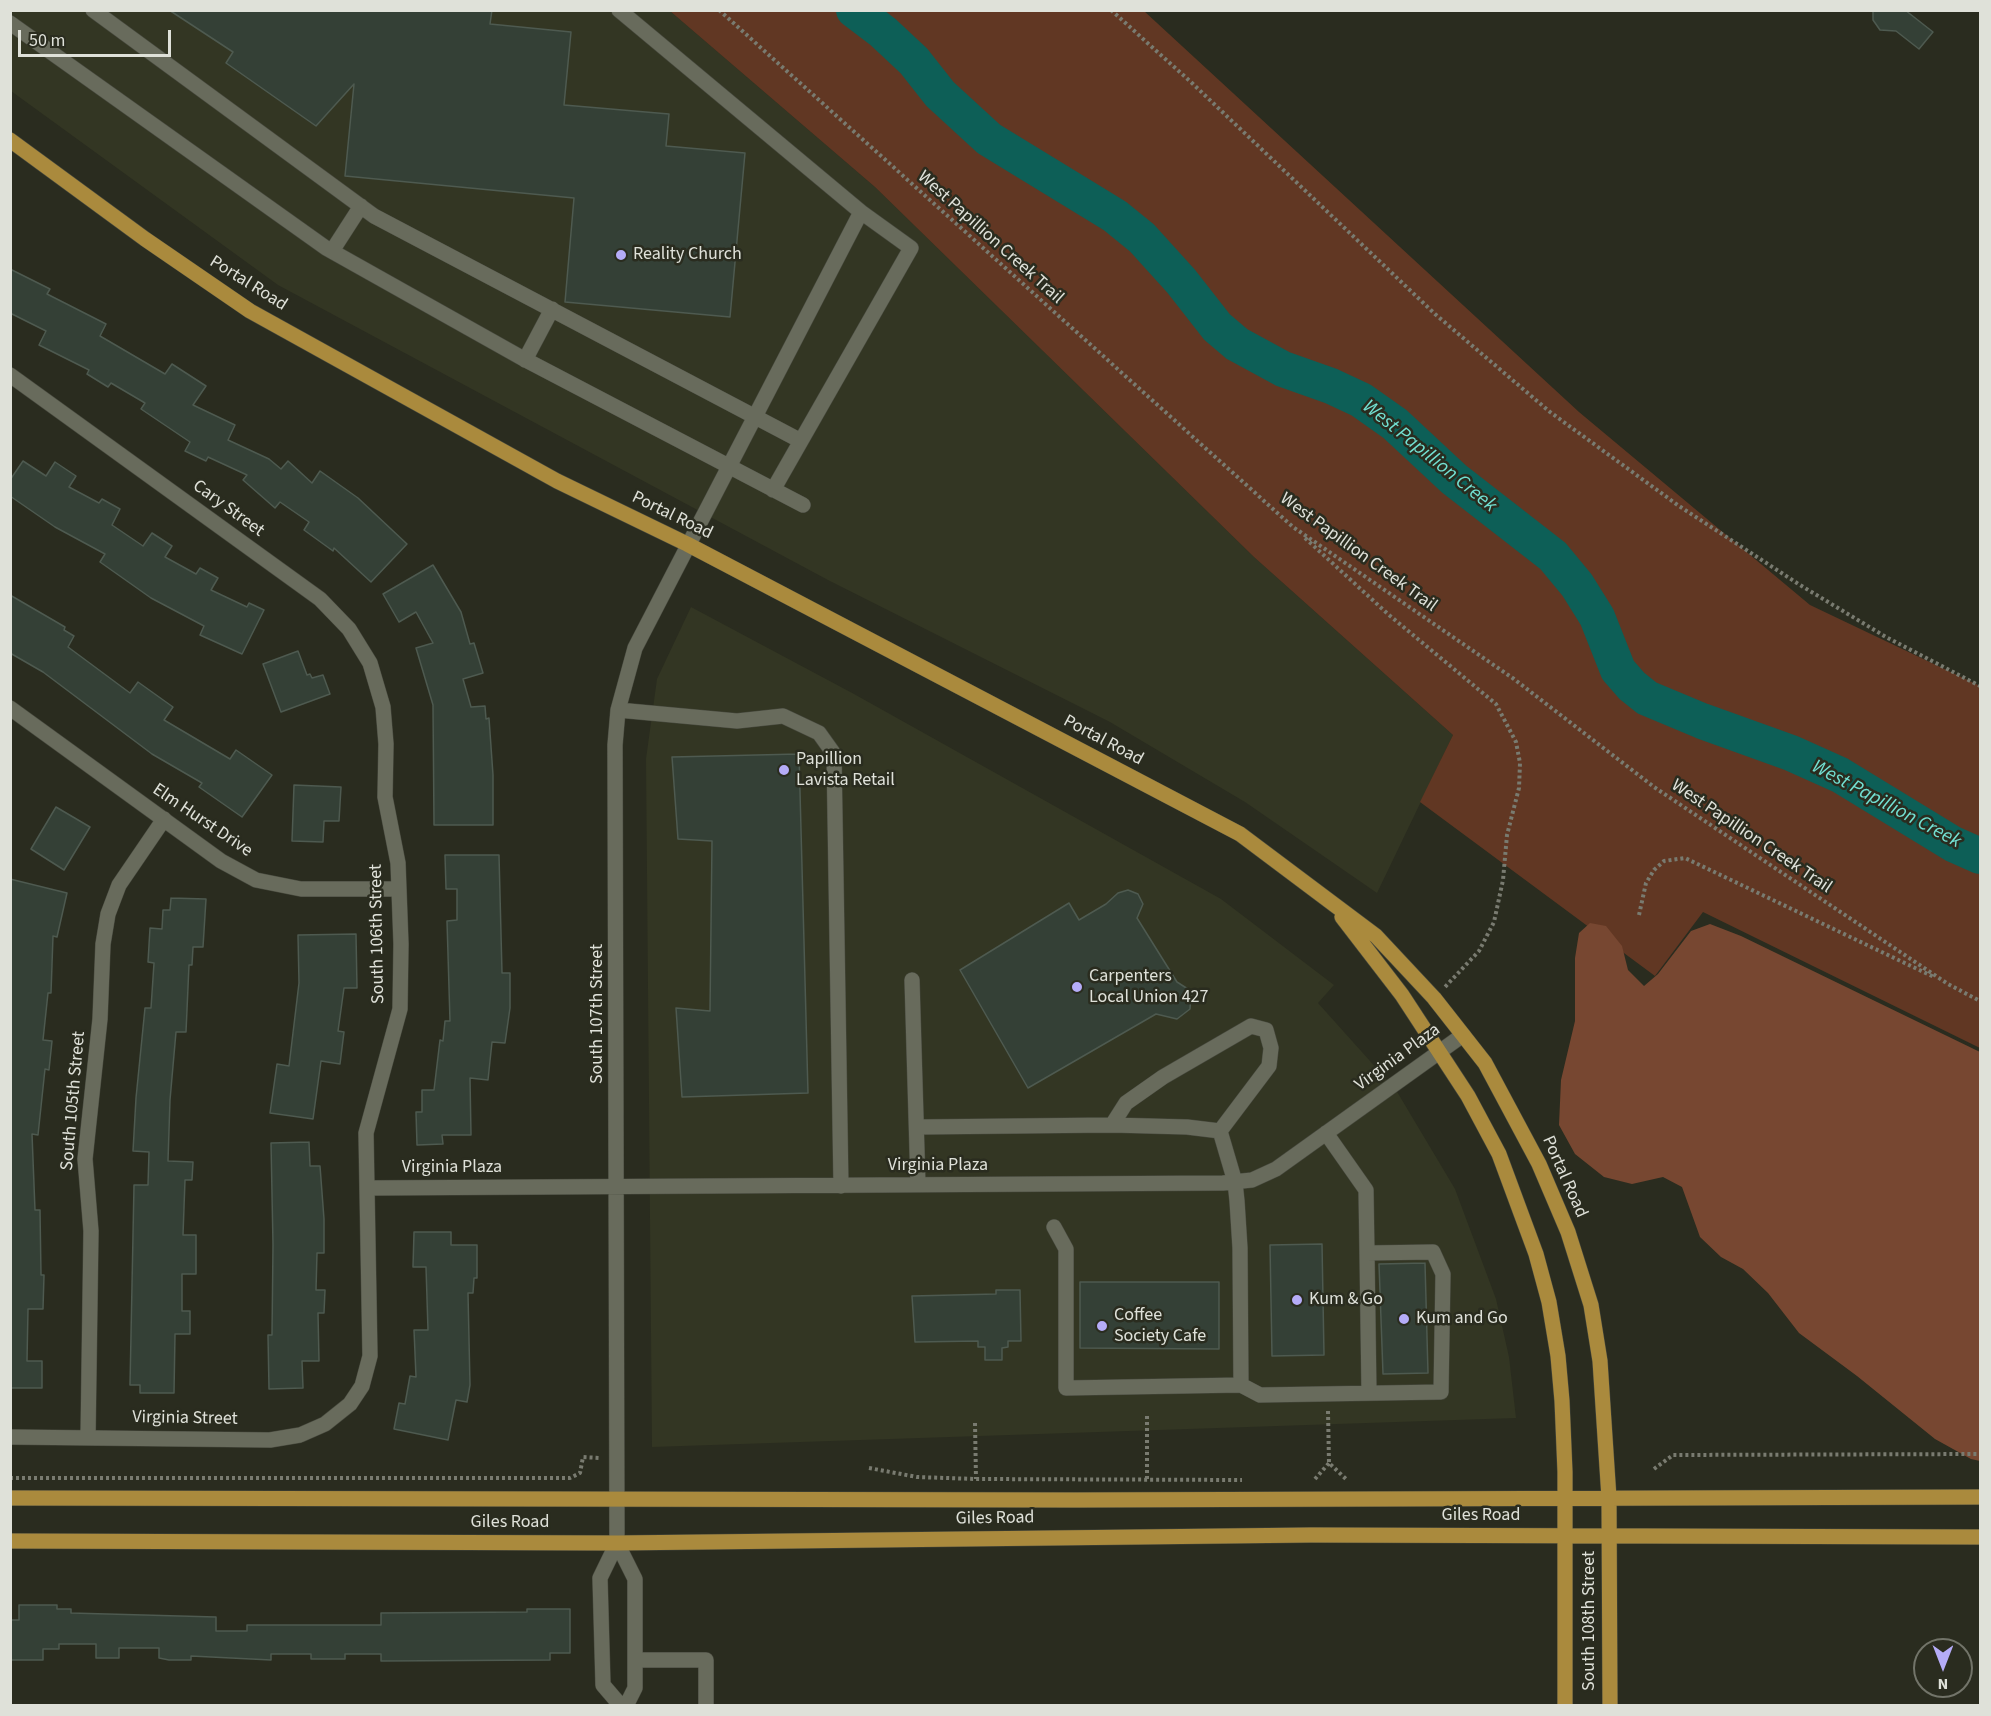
<!DOCTYPE html>
<style>
body{margin:0}
#map{position:relative;width:1991px;height:1716px;overflow:hidden;background:#2a2c1f;font-family:"Source Sans 3",sans-serif}
canvas{display:block}
.frame{position:absolute;inset:0;border:12px solid #dfe1d9;pointer-events:none}
.north{position:absolute;left:1913px;top:1638px;width:60px;height:60px;box-sizing:border-box;background:#2a2c1f;border:2px solid #727469;border-radius:50%;rotate:180deg;font-size:16px;font-weight:700;line-height:24px;text-align:center;color:#dfe1d9}
.north::after{content:'';display:block;margin:auto;width:21px;height:27px;background:#b5acf8;clip-path:polygon(50% 0,100% 100%,50% 72%,0 100%)}
.scale{position:absolute;left:18px;top:30px;width:153px;height:27px;box-sizing:border-box;border:3px solid #dfe1d9;border-top:0;padding-left:8px;font-size:18px;line-height:21px;white-space:nowrap;color:#dfe1d9;-webkit-text-stroke:4px #2a2c1f;paint-order:stroke}
</style>
<div id="map">
<canvas width="1991" height="1716"></canvas>
<div class="frame"></div>
<div class="north">N</div>
<div class="scale">50 m</div>
</div>
<script>
const ctx = document.querySelector('canvas').getContext('2d');
ctx.lineJoin = 'round';
function fill(path, color) { ctx.fillStyle = color; ctx.fill(path, 'evenodd'); }
const shape = rows => new Path2D(rows.map(r => 'M' + r).join(''));
function stroke(path, color, width, dash) { ctx.strokeStyle = color; ctx.lineWidth = width; ctx.lineCap = dash ? 'butt' : 'round'; ctx.setLineDash(dash || []); ctx.stroke(path); }
function drawText(font, color, halo, rows, align = 'center') {
  ctx.font = font + ' "Source Sans 3",sans-serif'; ctx.lineWidth = 5; ctx.setLineDash([]); ctx.textBaseline = 'middle'; ctx.strokeStyle = halo; ctx.fillStyle = color; for (const [text, x, y, turn = 0] of rows) {
    ctx.save(); ctx.translate(x, y); ctx.rotate((+turn || 0) * Math.PI / 180); ctx.textAlign = isNaN(turn) ? turn : align; if (halo) ctx.strokeText(text, 0, 0); ctx.fillText(text, 0, 0); ctx.restore();
  }
}
fill(shape([
 [11,11,670,11,875,187,1254,557,1453,735,1377,893,1245,802,1110,722,828,580,278,285,11,91],
 [691,607,854,694,1221,899,1334,985,1318,1003,1396,1090,1455,1189,1496,1299,1509,1357,1516,1418,652,1447,646,759,657,679]
]), '#333623');
fill(shape([
 [670,11,1144,11,1579,412,1810,605,1980,686,1980,1048,1703,912,1655,976,1420,802,1453,735,1254,557,875,187]
]), '#613723');
fill(shape([
 [1590,923,1606,926,1622,946,1628,970,1644,986,1658,974,1691,931,1710,924,1741,936,1980,1052,1980,1461,1971,1459,1935,1439,1857,1376,1799,1333,1768,1293,1743,1269,1721,1257,1700,1237,1682,1187,1663,1177,1632,1184,1604,1177,1575,1154,1559,1125,1561,1080,1575,1021,1575,958,1579,933]
]), '#774731');
stroke(shape([
 [854,10,883,32,914,61,940,94,989,139,1115,216,1142,238,1181,281,1217,327,1237,344,1283,369,1331,386,1361,400,1395,424,1454,479,1553,556,1577,585,1597,617,1618,670,1632,686,1647,698,1702,721,1791,753,1840,775,1953,844,1980,856]
]), '#0d5f57', 36);
const building = shape([
 [169,10,492,10,490,24,571,32,564,105,669,114,666,146,745,153,730,317,565,302,574,198,345,176,354,84,316,126,226,63,233,52,169,10],
 [1873,10,1905,10,1933,32,1919,49,1896,31,1880,30,1873,20,1873,10],
 [10,269,50,289,47,294,106,324,100,336,165,374,172,364,206,386,193,405,235,425,228,440,269,459,281,469,288,461,312,483,320,471,358,498,407,544,371,582,334,548,333,551,304,530,309,522,280,502,275,508,243,480,247,475,208,457,206,461,185,451,190,442,141,409,145,403,111,383,108,387,87,374,89,370,39,345,46,331,10,313,10,269],
 [23,461,46,476,55,462,76,476,69,487,99,503,102,499,120,509,112,525,143,546,152,533,172,546,165,557,196,574,200,568,218,578,211,590,247,607,249,603,264,610,242,654,200,635,204,626,151,598,100,562,105,554,55,527,10,496,10,480,23,461],
 [433,565,461,612,470,644,474,643,483,673,463,679,471,707,485,706,486,719,489,718,493,775,493,825,434,825,433,705,416,648,433,643,416,612,399,622,383,594,433,565],
 [10,595,65,627,64,630,74,636,68,647,130,693,138,682,173,707,164,720,230,759,236,750,272,775,242,817,199,787,202,783,152,754,43,672,10,653,10,595],
 [298,651,307,675,310,674,312,678,323,675,330,694,281,712,263,664,298,651],
 [799,754,808,1093,682,1097,676,1008,710,1011,712,841,678,839,672,757,799,754],
 [294,785,341,787,339,821,324,821,323,842,292,841,294,785],
 [56,807,90,827,64,870,31,849,56,807],
 [445,855,499,855,502,973,510,973,510,1008,505,1043,492,1042,488,1080,470,1078,471,1135,442,1135,443,1144,417,1145,416,1112,422,1112,422,1090,434,1090,440,1040,443,1041,445,1021,450,1021,447,921,457,920,457,889,446,889,445,855],
 [10,879,67,893,57,937,53,936,51,993,48,993,43,1040,52,1041,49,1070,45,1069,38,1135,32,1134,35,1210,40,1210,41,1275,44,1275,43,1309,28,1309,27,1361,42,1361,42,1388,10,1388,10,879],
 [1128,890,1138,894,1143,904,1137,918,1177,982,1191,991,1190,1009,1177,1019,1156,1014,1028,1088,960,970,1069,903,1079,920,1106,904,1118,893,1128,890],
 [171,898,206,899,203,947,193,947,192,965,189,965,186,1032,176,1032,170,1100,168,1161,193,1162,192,1180,185,1180,183,1235,196,1235,196,1274,182,1274,182,1311,190,1311,190,1334,175,1334,174,1393,140,1393,140,1385,130,1385,134,1185,148,1185,149,1152,133,1151,136,1098,145,1008,151,1008,154,963,148,962,150,928,162,929,163,910,170,910,171,898],
 [356,934,357,988,344,988,338,1031,344,1032,340,1064,321,1061,313,1119,270,1113,277,1064,289,1066,299,983,298,935,356,934],
 [309,1142,310,1166,320,1166,324,1219,324,1253,317,1253,316,1290,325,1290,324,1313,318,1313,319,1361,302,1361,303,1388,269,1389,268,1335,272,1335,273,1245,271,1143,309,1142],
 [414,1232,451,1232,451,1245,477,1245,477,1278,474,1278,473,1293,468,1293,470,1385,467,1402,456,1400,448,1440,394,1429,399,1403,405,1404,410,1376,416,1377,414,1330,428,1330,426,1267,413,1267,414,1232],
 [1322,1244,1324,1355,1272,1356,1270,1245,1322,1244],
 [1425,1263,1428,1373,1383,1374,1379,1264,1425,1263],
 [1080,1282,1219,1282,1219,1349,1080,1348,1080,1282],
 [996,1290,1020,1290,1021,1341,1008,1341,1008,1347,1002,1348,1002,1360,985,1360,985,1347,978,1347,978,1341,915,1342,912,1296,996,1294,996,1290],
 [19,1605,57,1605,57,1609,71,1609,71,1613,216,1617,216,1631,247,1631,247,1625,381,1625,381,1613,527,1612,527,1609,570,1609,570,1653,550,1653,550,1660,381,1661,381,1654,345,1654,345,1659,311,1659,311,1654,271,1654,271,1660,191,1656,191,1660,169,1660,159,1658,159,1648,119,1648,119,1658,96,1658,96,1644,59,1644,59,1649,43,1649,43,1660,10,1660,10,1620,19,1620,19,1605]
]);
fill(building, '#344036');
stroke(building, '#4e5a50', 1.5);
const minor = shape([
 [93,10,374,216,801,441],
 [619,10,861,212,635,648,618,710,615,745,617,1543,600,1578,603,1685,621,1706],
 [10,23,326,248,522,358,803,505],
 [332,251,361,206],
 [525,360,552,309],
 [10,375,320,599,349,629,370,663,383,707,386,744,385,797,398,863,401,944,400,1009,366,1133,370,1356,362,1386,350,1404,325,1424,300,1435,270,1440,10,1437],
 [773,490,911,248,861,212],
 [10,708,221,861,256,880,301,889,399,889],
 [618,710,737,721,783,716,819,733,834,754,841,1186],
 [912,980,918,1185],
 [1112,1125,1126,1103,1163,1077,1251,1026,1266,1030,1271,1048,1269,1066,1220,1131],
 [919,1127,1112,1125,1187,1127,1220,1131,1235,1182,1237,1201,1240,1248,1241,1385,1260,1395,1441,1392,1443,1274,1433,1252,1367,1253,1366,1190,1326,1133],
 [368,1188,1223,1183,1252,1180,1276,1169,1463,1035],
 [1054,1227,1066,1249,1066,1388,1241,1385],
 [1367,1253,1369,1393],
 [88,1438,91,1231,85,1159,100,1019,103,944,108,914,119,885,164,819],
 [617,1543,635,1579,635,1688,626,1706],
 [635,1660,706,1660,706,1706]
]);
const major = shape([
 [10,140,145,239,250,311,557,481,687,544,1240,834,1376,936,1434,998,1485,1063,1539,1164,1568,1232,1591,1305,1600,1361,1609,1498,1610,1706],
 [1342,917,1402,995,1468,1096,1499,1154,1536,1254,1549,1302,1558,1356,1562,1401,1565,1472,1565,1706],
 [10,1498,1076,1500,1980,1497],
 [10,1541,617,1543,1311,1535,1980,1537]
]);
stroke(minor, '#47493e', 16);
stroke(major, '#47493e', 16);
stroke(shape([
 [719,10,1293,527,1514,679,1654,787,1948,984,1980,1001],
 [1111,10,1193,84,1435,314,1550,412,1679,506,1800,585,1886,637,1980,686],
 [1305,538,1389,615,1496,704,1516,742,1520,763,1519,788,1507,835,1503,880,1494,922,1479,951,1444,988],
 [1639,915,1646,883,1654,870,1664,861,1685,858,1934,977],
 [1328,1411,1329,1463,1346,1479],
 [1147,1416,1147,1480],
 [975,1423,976,1479],
 [869,1468,917,1477,976,1479,1242,1480],
 [1654,1469,1673,1455,1980,1454],
 [10,1478,570,1478,580,1473,583,1457,600,1458],
 [1315,1479,1329,1463]
]), '#797b70', 4, [3, 3]);
stroke(minor, '#686b5c', 15);
stroke(major, '#aa8a3d', 15);
for (const [x, y, r, color] of [
 [621,255,6,"#b5acf8"],
 [784,770,6,"#b5acf8"],
 [1077,987,6,"#b5acf8"],
 [1297,1300,6,"#b5acf8"],
 [1404,1319,6,"#b5acf8"],
 [1102,1326,6,"#b5acf8"]
]) { const dot = new Path2D(); dot.arc(x, y, r, 0, 2 * Math.PI); ctx.fillStyle = color; ctx.fill(dot); stroke(dot, '#2a2c1f', 2); }
drawText('18px', '#dfe1d9', '#2a2c1f', [
 ["West Papillion Creek Trail",990,238,42],
 ["Portal Road",248,284,32],
 ["Cary Street",228,509,36],
 ["Portal Road",672,516,26],
 ["West Papillion Creek Trail",1358,553,36],
 ["Portal Road",1103,741,28],
 ["Elm Hurst Drive",202,821,34],
 ["West Papillion Creek Trail",1751,837,34],
 ["South 106th Street",378,934,-91],
 ["South 107th Street",598,1014,-90],
 ["Virginia Plaza",1398,1058,-36],
 ["South 105th Street",74,1101,-85],
 ["Virginia Plaza",938,1166],
 ["Virginia Plaza",452,1168],
 ["Portal Road",1564,1177,66],
 ["Virginia Street",185,1419,1],
 ["Giles Road",1481,1516],
 ["Giles Road",995,1519,-1],
 ["Giles Road",510,1523],
 ["South 108th Street",1590,1621,-90]
]);
drawText('18px', '#dfe1d9', '#2a2c1f', [
 ["Reality Church",633,255],
 ["Papillion",796,760],
 ["Lavista Retail",796,781],
 ["Carpenters",1089,977],
 ["Local Union 427",1089,998],
 ["Kum & Go",1309,1300],
 ["Coffee",1114,1316],
 ["Society Cafe",1114,1337],
 ["Kum and Go",1416,1319]
], 'left');
drawText('italic 20px', '#72e0d2', '#2a2c1f', [
 ["West Papillion Creek",1429,457,39],
 ["West Papillion Creek",1886,805,28]
]);
</script>
